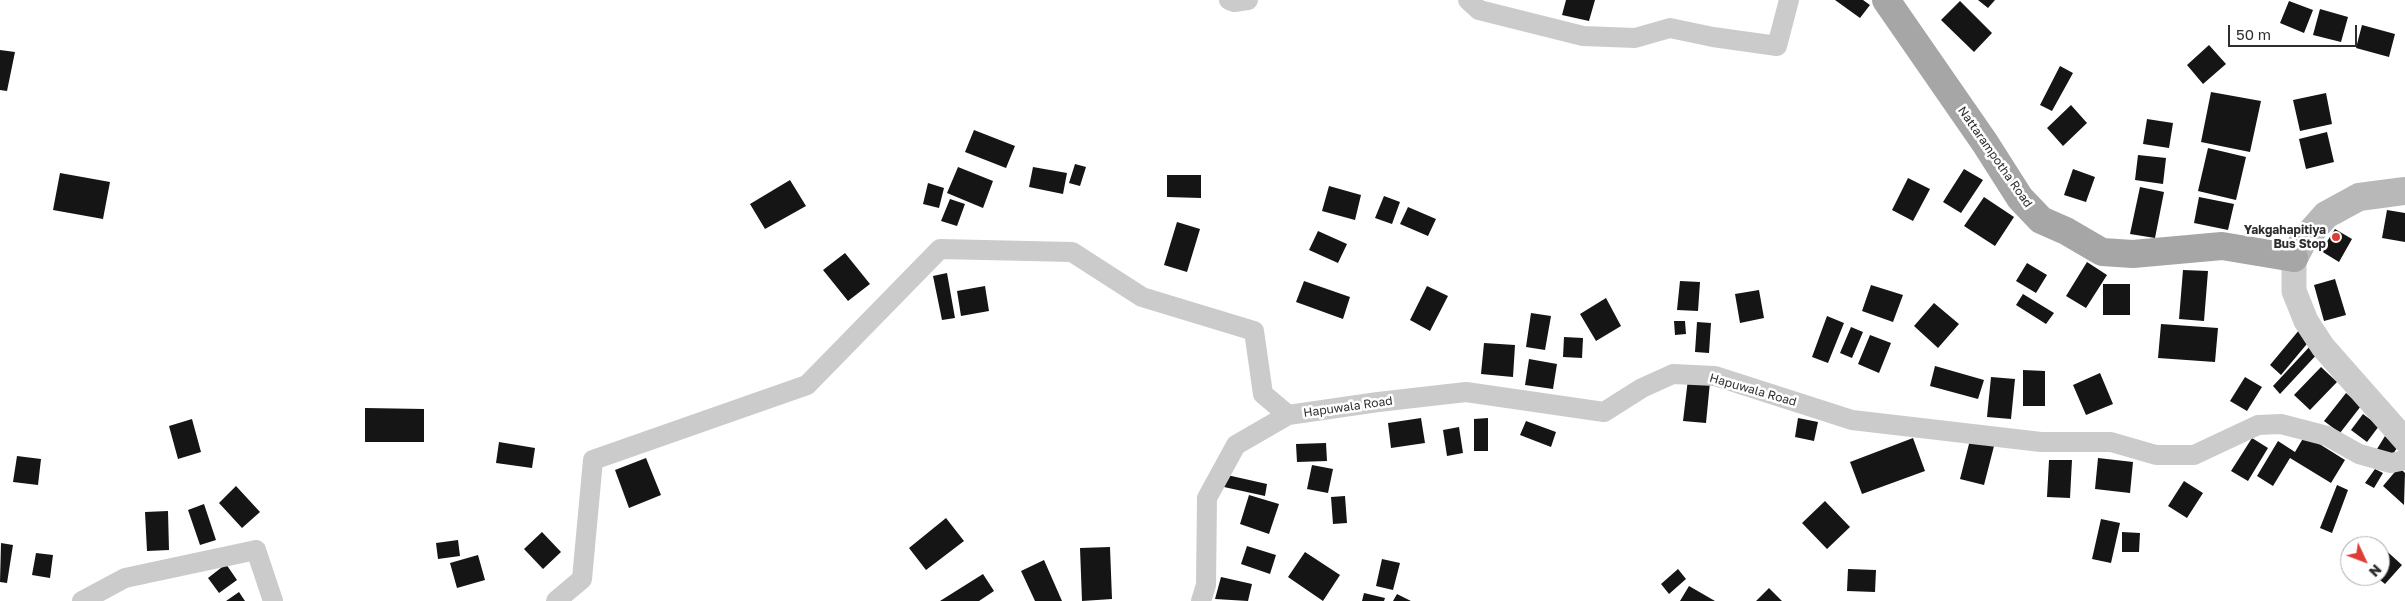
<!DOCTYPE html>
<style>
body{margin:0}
#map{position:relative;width:2405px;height:601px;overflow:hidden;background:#fff;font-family:"Golos Text",sans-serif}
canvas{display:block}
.north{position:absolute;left:2340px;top:536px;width:50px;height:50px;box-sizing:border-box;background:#fff;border:1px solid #ababab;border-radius:50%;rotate:133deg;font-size:14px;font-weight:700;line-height:20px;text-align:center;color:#2e2e2e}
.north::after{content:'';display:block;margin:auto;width:18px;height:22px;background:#de3d37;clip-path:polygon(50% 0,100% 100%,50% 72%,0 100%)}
.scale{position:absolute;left:2228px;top:25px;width:129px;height:22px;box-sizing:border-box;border:2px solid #2e2e2e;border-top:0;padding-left:6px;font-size:15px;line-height:18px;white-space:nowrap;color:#2e2e2e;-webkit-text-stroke:4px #fff;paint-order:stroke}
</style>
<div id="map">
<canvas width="2405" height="601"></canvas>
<div class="north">N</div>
<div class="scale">50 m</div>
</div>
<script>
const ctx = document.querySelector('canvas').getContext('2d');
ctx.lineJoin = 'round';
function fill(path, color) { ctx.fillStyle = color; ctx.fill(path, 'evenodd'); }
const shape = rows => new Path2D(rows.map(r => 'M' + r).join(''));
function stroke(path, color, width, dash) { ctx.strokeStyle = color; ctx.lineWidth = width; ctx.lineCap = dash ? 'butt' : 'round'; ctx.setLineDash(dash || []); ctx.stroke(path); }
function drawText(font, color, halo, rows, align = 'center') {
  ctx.font = font + ' "Golos Text",sans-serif'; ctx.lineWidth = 5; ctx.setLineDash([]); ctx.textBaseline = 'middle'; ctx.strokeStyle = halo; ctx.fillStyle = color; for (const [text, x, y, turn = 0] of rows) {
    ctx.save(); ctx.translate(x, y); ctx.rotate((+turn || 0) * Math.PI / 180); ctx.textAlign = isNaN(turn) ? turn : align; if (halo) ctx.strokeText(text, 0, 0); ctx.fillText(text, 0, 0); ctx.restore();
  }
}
fill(shape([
 [1566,0,1595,0,1589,21,1562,15],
 [1835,0,1863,0,1870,5,1860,18],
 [1978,0,1995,0,1988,8],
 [1960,1,1992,33,1974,52,1941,20],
 [2289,1,2313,10,2304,33,2280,23],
 [2320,9,2348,17,2341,42,2313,35],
 [2362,25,2395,34,2389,57,2356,48],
 [2209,45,2226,64,2203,84,2187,65],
 [0,50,15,52,7,91,0,90],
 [2060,66,2073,73,2052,111,2040,105],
 [2211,92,2261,101,2250,152,2201,142],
 [2326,93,2332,124,2300,131,2293,100],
 [2071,105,2087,123,2063,146,2047,128],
 [2147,119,2173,123,2169,148,2143,144],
 [974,130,1015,146,1006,168,965,152],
 [2327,132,2334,162,2306,169,2299,139],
 [2208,148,2246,157,2236,200,2198,191],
 [2138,155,2166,158,2163,184,2135,180],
 [1075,164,1086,167,1080,186,1069,183],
 [958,167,993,181,983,208,947,193],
 [1033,167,1067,173,1063,194,1029,187],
 [1964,169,1983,180,1961,213,1943,202],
 [2073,169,2095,177,2086,202,2064,195],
 [60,173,110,182,103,219,53,210],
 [1167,175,1201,175,1201,198,1167,197],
 [1908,178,1930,189,1913,221,1892,210],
 [790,180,806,206,765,229,750,204],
 [928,183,944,188,939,208,923,204],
 [1329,186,1361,195,1355,220,1322,211],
 [2140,187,2164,192,2155,238,2130,234],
 [1384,196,1400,202,1392,224,1375,218],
 [1984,197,2014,217,1995,246,1964,226],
 [2199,197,2234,204,2228,230,2194,223],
 [950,199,965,204,957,226,941,221],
 [1408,207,1436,219,1428,236,1400,224],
 [2387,210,2405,213,2405,242,2382,238],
 [1177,222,1200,229,1187,272,1164,265],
 [2335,229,2352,239,2339,262,2321,251],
 [1318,231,1347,244,1338,263,1309,250],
 [845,253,870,284,848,301,823,270],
 [2087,262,2107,275,2086,308,2066,296],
 [2027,263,2047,275,2036,293,2016,281],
 [2183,270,2208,271,2204,321,2179,319],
 [947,273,955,318,942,320,933,276],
 [2335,279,2346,315,2324,321,2314,285],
 [1304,281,1350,297,1343,319,1296,302],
 [1680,281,1700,282,1698,311,1677,310],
 [2103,284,2130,284,2130,315,2103,315],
 [1871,285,1903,295,1893,322,1862,311],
 [985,286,989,311,961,316,957,291],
 [1427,286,1448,296,1430,331,1410,320],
 [1759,290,1764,318,1740,323,1735,294],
 [2023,294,2054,313,2046,324,2016,305],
 [1606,298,1621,326,1596,341,1580,314],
 [1934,303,1959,324,1938,348,1914,326],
 [1531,313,1551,316,1545,350,1526,347],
 [1827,316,1844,323,1828,363,1812,357],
 [1674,321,1685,321,1686,334,1675,335],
 [1697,322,1711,323,1709,353,1695,352],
 [2161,324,2218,328,2215,362,2158,358],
 [1851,327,1863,332,1852,358,1840,353],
 [2300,329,2311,339,2281,375,2270,365],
 [1870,335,1891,343,1879,373,1858,364],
 [1564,337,1583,338,1582,358,1563,357],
 [1484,343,1515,345,1513,377,1481,374],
 [2312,344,2320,351,2280,394,2273,386],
 [1529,359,1557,364,1553,389,1525,385],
 [1935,366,1984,380,1978,399,1930,386],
 [2321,367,2337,382,2310,410,2294,395],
 [2023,370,2045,371,2045,406,2023,406],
 [2100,373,2113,404,2086,415,2073,385],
 [1991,377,2015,379,2011,419,1987,417],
 [2245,377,2262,387,2247,411,2230,401],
 [1688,379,1710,382,1706,423,1683,421],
 [2346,393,2361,406,2340,433,2324,421],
 [365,408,424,409,424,442,365,442],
 [2363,414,2379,426,2367,442,2351,430],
 [1421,418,1425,443,1391,448,1388,423],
 [1488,418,1488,451,1474,451,1474,419],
 [1798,418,1818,422,1814,441,1795,437],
 [192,419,201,452,178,459,169,426],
 [1526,421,1556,432,1551,447,1520,435],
 [1459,427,1463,453,1447,456,1443,430],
 [2305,435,2345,460,2331,483,2290,458,2273,486,2257,476,2278,441,2295,452],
 [2385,436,2399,445,2391,457,2377,449],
 [1913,438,1925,471,1862,494,1850,462],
 [2252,438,2268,448,2248,481,2231,471],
 [1970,440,1994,446,1984,485,1960,479],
 [499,442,535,448,532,468,496,463],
 [1326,443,1327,461,1297,462,1296,444],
 [17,456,41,459,38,485,13,482],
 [646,458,661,495,629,508,615,470],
 [2098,458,2133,462,2130,493,2095,489],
 [2049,460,2072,460,2070,498,2047,497],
 [1312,465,1333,469,1328,493,1307,489],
 [2399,467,2405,473,2404,505,2383,486],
 [2375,469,2383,473,2374,488,2365,483],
 [1227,475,1267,484,1265,496,1224,487],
 [2184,481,2203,493,2187,518,2168,506],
 [2337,485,2348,490,2332,533,2320,528],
 [236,486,260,512,242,528,219,503],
 [1249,495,1279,504,1269,534,1240,524],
 [1345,496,1347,523,1333,524,1331,497],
 [1825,501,1850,527,1827,549,1802,523],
 [204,504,216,540,200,545,188,510],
 [168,511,169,550,147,551,145,512],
 [946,518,964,541,926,570,909,548],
 [2101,519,2120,523,2111,563,2092,559],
 [542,532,561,552,543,569,524,549],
 [2122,532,2140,533,2139,552,2122,552],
 [458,540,460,556,438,559,436,543],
 [1,543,13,545,7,583,0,582],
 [2380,545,2402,565,2385,584,2375,576,2380,576],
 [1247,546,1276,555,1270,574,1241,564],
 [1110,547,1112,599,1082,601,1080,548],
 [1305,552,1340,575,1323,601,1288,577],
 [36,553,53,555,50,578,32,575],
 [478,555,485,580,457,588,450,563],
 [1382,559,1400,563,1393,590,1376,586],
 [1044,560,1062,601,1035,601,1021,571],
 [226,564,237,580,219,593,208,578],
 [1678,569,1686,579,1669,594,1661,584],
 [1848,569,1876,570,1875,592,1847,591],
 [983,574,994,591,979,601,940,601],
 [1221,577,1252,584,1248,601,1215,599],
 [1689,586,1715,601,1680,601],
 [1769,588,1782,601,1756,601],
 [239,592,245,601,226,601],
 [1364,593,1385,598,1384,601,1362,601],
 [1397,594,1411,601,1393,601]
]), '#151515');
stroke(shape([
 [1229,0,1234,2,1248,0],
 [1468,0,1479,10,1583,36,1635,38,1670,28,1713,37,1777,46,1789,0],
 [82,601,125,578,256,550,273,601],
 [556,601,582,579,593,460,807,385,940,249,1072,252,1142,297,1254,331,1263,394,1288,415],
 [1201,601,1206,585,1207,498,1236,445,1288,415,1378,402,1466,392,1604,412,1642,388,1673,374,1715,376,1852,420,2041,442,2111,442,2156,455,2194,455,2258,425,2281,424,2327,436,2359,454,2391,463,2405,460]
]), '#cbcbcb', 20);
stroke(shape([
 [2294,258,2294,291,2306,321,2323,347,2405,440]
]), '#cbcbcb', 25);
stroke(shape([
 [2294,258,2303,241,2326,215,2359,197,2405,191]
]), '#b8b8b8', 28);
stroke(shape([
 [1886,0,1985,143,2020,198,2041,220,2066,231,2102,252,2133,254,2222,246,2294,258]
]), '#a6a6a6', 28);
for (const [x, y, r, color] of [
 [2336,237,5,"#de3d37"]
]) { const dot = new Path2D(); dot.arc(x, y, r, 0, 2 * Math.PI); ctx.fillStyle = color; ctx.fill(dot); stroke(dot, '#fff', 2); }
drawText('12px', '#2e2e2e', '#fff', [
 ["Nattarampotha Road",1995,157,55],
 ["Hapuwala Road",1753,390,16],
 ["Hapuwala Road",1348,407,-8]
]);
drawText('bold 12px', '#2e2e2e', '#fff', [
 ["Yakgahapitiya",2326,230],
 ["Bus Stop",2326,244]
], 'right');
</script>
